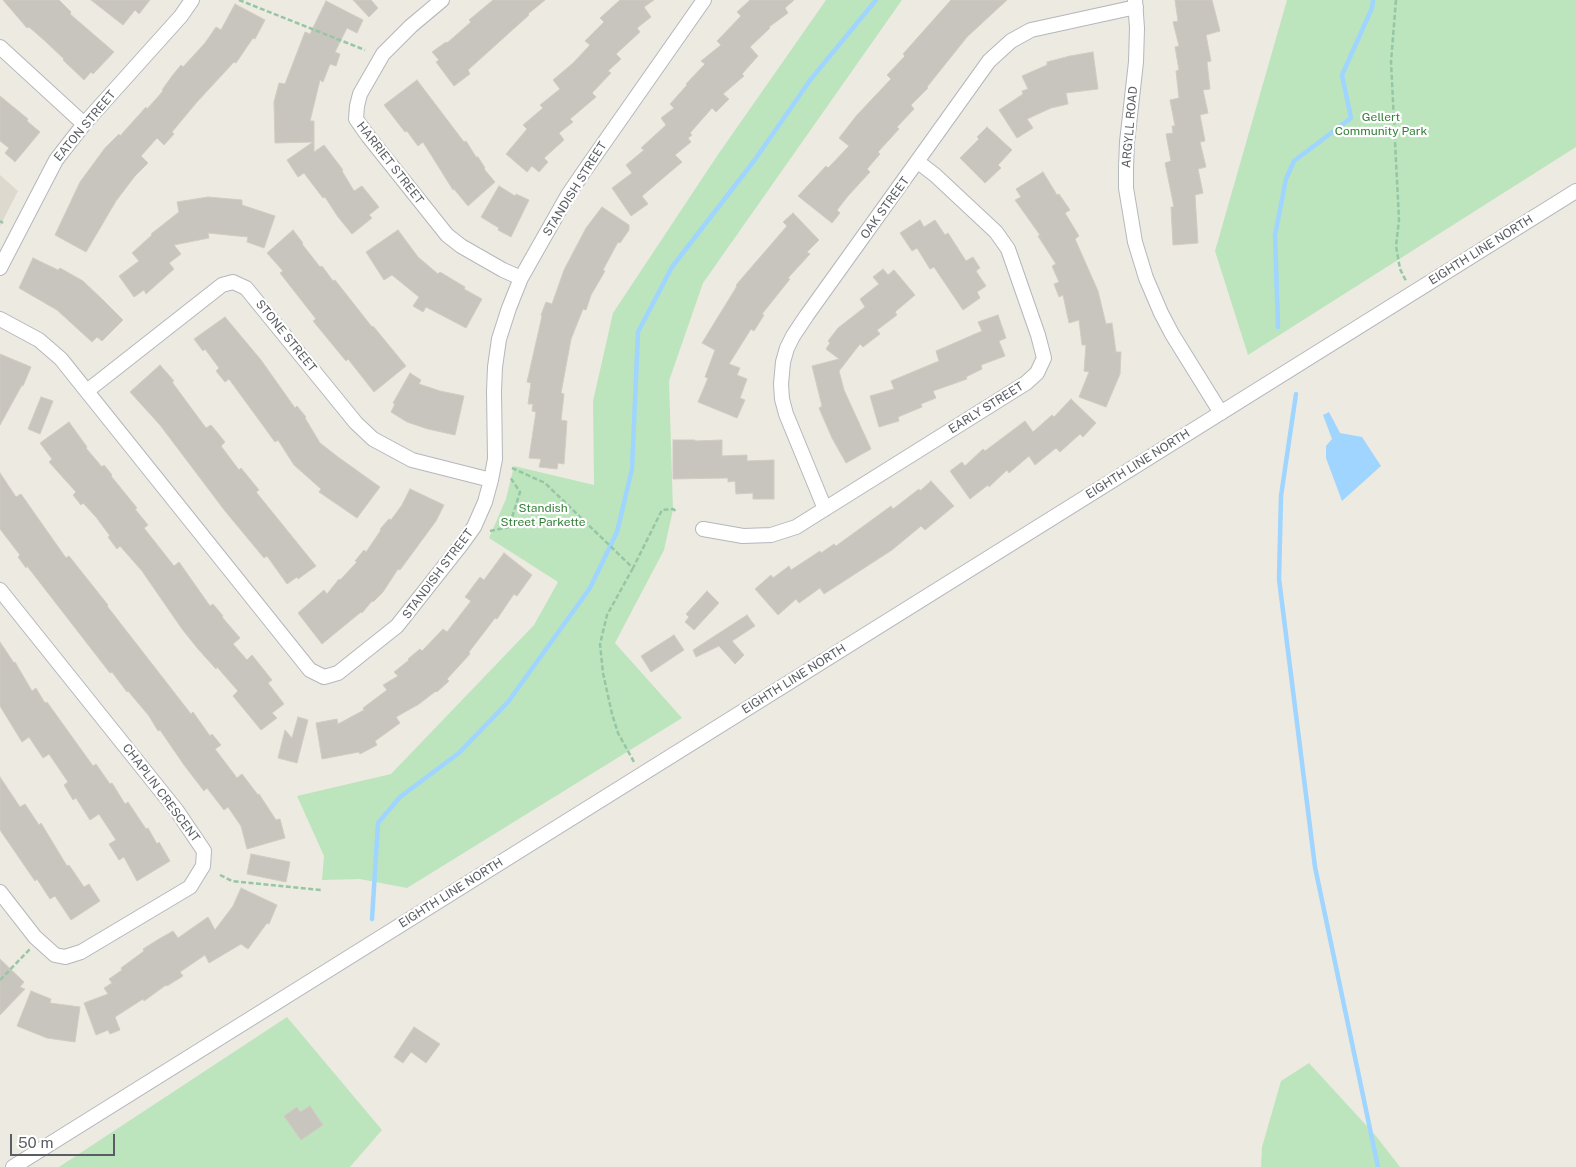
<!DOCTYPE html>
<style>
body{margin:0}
#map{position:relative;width:1576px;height:1167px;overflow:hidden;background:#edeae1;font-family:"Public Sans",sans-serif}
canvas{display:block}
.scale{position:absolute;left:10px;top:1134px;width:105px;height:22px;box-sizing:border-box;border:2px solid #5a5e62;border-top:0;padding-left:6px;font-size:15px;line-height:18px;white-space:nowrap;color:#5a5e62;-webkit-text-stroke:4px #fff;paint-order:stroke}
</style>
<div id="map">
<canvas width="1576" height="1167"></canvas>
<div class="scale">50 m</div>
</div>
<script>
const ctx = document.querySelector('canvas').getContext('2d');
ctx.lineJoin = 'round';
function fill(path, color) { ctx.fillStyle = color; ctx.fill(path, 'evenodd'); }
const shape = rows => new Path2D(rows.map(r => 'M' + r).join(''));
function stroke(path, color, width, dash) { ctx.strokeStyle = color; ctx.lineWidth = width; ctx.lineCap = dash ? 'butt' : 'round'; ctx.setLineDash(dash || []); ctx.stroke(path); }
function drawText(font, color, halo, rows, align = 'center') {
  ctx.font = font + ' "Public Sans",sans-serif'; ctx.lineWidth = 4.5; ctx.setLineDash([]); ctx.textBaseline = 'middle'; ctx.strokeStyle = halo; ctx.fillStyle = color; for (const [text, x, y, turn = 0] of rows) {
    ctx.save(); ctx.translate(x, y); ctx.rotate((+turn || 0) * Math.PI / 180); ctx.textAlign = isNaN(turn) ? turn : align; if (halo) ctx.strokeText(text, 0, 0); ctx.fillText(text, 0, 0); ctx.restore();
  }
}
fill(shape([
 [0,175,18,191,0,226]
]), '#ddd9cf');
fill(shape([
 [826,0,902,0,703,283,669,381,673,510,664,550,615,643,682,718,407,888,360,879,322,880,324,856,297,796,391,774,534,625,558,582,489,538,506,499,514,466,594,485,593,401,613,313,717,156],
 [1287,0,1576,0,1576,147,1248,355,1215,251],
 [287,1017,382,1130,350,1167,59,1167],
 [1309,1063,1376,1136,1400,1167,1261,1167,1262,1147,1281,1081]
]), '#bde5bd');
fill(shape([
 [1329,412,1340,433,1362,437,1381,466,1342,501,1326,458,1326,446,1332,439,1323,415]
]), '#9fd5ff');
stroke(shape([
 [1278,327,1275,235,1286,179,1294,161,1351,118,1342,75,1372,8,1373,0],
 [1296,394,1281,496,1279,579,1315,867,1378,1167],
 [372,919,378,823,400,797,459,753,508,702,590,588,617,532,632,469,638,332,672,267,754,161,811,79,876,0]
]), '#9fd5ff', 4.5);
const building = shape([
 [3,0,59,0,71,12,70,14,114,52,93,74,91,72,84,80,63,60,64,59,45,41,29,27,27,28,3,0],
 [91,0,150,0,139,14,135,10,123,25,91,0],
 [353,0,371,0,378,8,369,17,353,0],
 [493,0,545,0,528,14,529,15,468,70,470,74,454,86,436,62,439,60,432,52,446,42,447,43,471,22,469,20,493,0],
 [620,0,654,0,644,7,651,17,637,28,640,32,616,54,621,59,608,71,611,73,592,93,596,97,570,119,573,122,559,133,564,140,544,158,548,162,539,172,532,166,527,172,506,154,527,129,523,125,543,108,540,105,560,89,553,80,573,63,590,45,585,41,604,22,600,18,620,0],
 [750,0,794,0,785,8,788,13,769,27,770,28,750,47,758,56,742,74,744,76,723,94,729,99,716,112,712,108,690,133,692,135,688,138,691,142,675,155,682,162,642,196,648,204,631,216,612,188,632,173,626,165,644,150,641,148,666,125,661,118,674,108,670,104,687,85,686,84,705,64,701,61,721,45,717,41,741,16,737,12,750,0],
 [951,0,1007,0,967,37,927,87,928,88,911,105,914,109,897,127,899,129,878,152,880,154,867,169,870,172,848,196,837,210,840,213,832,223,798,196,826,166,828,168,849,146,839,138,857,115,891,79,887,75,905,56,903,54,951,0],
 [1175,0,1212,0,1220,31,1206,35,1211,61,1207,62,1210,89,1203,90,1208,113,1200,115,1205,141,1200,142,1206,167,1198,169,1203,193,1195,195,1198,243,1173,245,1171,207,1174,207,1165,163,1171,161,1166,134,1173,133,1172,126,1175,126,1170,100,1179,98,1176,71,1179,70,1175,47,1179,46,1173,22,1178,21,1175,0],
 [326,1,363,20,357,33,347,28,335,52,340,54,336,66,330,64,323,82,320,80,310,121,314,121,314,152,324,145,343,170,342,171,354,191,362,186,379,207,369,215,372,218,352,234,338,217,325,197,323,198,304,173,298,177,287,160,313,142,275,143,274,102,279,83,285,84,305,32,310,34,326,1],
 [235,4,265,20,255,39,253,38,236,63,234,62,197,102,172,132,174,134,164,145,157,138,141,156,148,163,135,176,116,201,86,252,55,235,80,182,105,148,119,134,120,136,146,107,147,109,163,91,162,90,172,76,181,65,183,67,205,43,216,27,221,30,235,4],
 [1093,52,1098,89,1066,93,1068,104,1051,108,1027,119,1033,128,1017,138,999,110,1023,94,1022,91,1028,89,1022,76,1047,65,1047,62,1070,56,1093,52],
 [417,80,464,142,466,141,476,157,478,157,485,168,484,169,495,182,468,206,454,189,453,190,423,142,418,146,407,131,405,132,384,105,417,80],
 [0,96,28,119,27,121,40,132,15,162,5,153,9,148,0,141,0,96],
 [987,127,1012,150,998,165,1001,168,985,183,960,158,979,139,977,137,987,127],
 [1043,172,1057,195,1059,194,1070,210,1065,213,1079,236,1075,239,1098,291,1106,324,1112,323,1116,352,1121,352,1120,374,1106,407,1079,397,1089,372,1084,371,1086,345,1082,345,1079,320,1069,323,1063,295,1059,297,1054,284,1059,282,1052,266,1056,264,1038,236,1040,235,1015,200,1021,197,1016,189,1043,172],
 [499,186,515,196,516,194,529,200,511,237,498,230,499,228,481,217,499,186],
 [208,197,242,200,242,205,275,216,264,248,247,242,248,237,208,233,209,238,174,245,181,254,169,263,174,269,146,294,144,290,134,297,119,276,139,261,132,253,152,235,151,234,179,212,177,202,208,197],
 [602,207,629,225,629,230,620,243,618,242,603,270,605,271,591,295,586,310,583,309,571,339,561,393,564,394,561,420,567,421,564,464,558,463,557,469,539,467,541,459,529,458,536,412,532,411,533,404,528,404,531,383,527,382,542,316,541,315,546,302,552,304,564,270,586,228,602,207],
 [793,213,819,240,807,252,810,254,788,278,790,279,762,314,764,315,754,331,751,329,729,364,740,368,737,375,747,379,740,398,745,400,737,418,698,402,708,378,705,377,715,350,702,343,737,286,736,285,787,226,783,222,793,213],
 [920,220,924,227,935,220,945,235,948,233,966,261,973,257,980,268,976,271,986,286,977,292,980,298,963,310,934,267,930,269,917,248,912,251,900,233,920,220],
 [293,230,303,243,302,244,320,267,322,266,333,281,335,280,372,327,373,326,406,366,374,392,348,359,346,361,313,321,316,319,280,273,283,271,267,253,293,230],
 [398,230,418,257,438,274,440,272,465,287,464,289,482,299,466,328,426,307,423,312,413,306,419,297,392,275,384,280,366,252,398,230],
 [33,258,58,270,60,268,83,281,103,300,123,320,102,341,97,337,92,342,57,310,19,288,33,258],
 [883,269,888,275,894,270,915,295,895,312,897,315,877,330,880,334,863,347,860,344,839,371,844,390,871,449,846,463,832,438,819,408,822,406,812,366,839,359,826,349,830,343,828,341,838,328,865,307,860,299,879,284,873,277,883,269],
 [998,315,1006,338,999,341,1005,356,981,365,982,369,966,377,967,379,933,391,936,398,921,404,922,407,898,417,899,421,879,427,870,396,894,389,891,381,939,361,936,351,982,331,978,322,998,315],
 [225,317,261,360,295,408,297,406,306,417,305,418,320,443,338,457,380,487,357,518,319,492,321,489,294,465,278,440,275,442,229,379,225,382,216,371,219,368,205,349,203,351,194,339,225,317],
 [0,354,31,367,23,386,22,385,0,425,0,354],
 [160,365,174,381,172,382,206,428,211,425,225,442,221,446,239,470,241,468,259,490,256,492,316,566,298,579,297,577,287,584,267,556,264,558,225,511,160,425,130,392,160,365],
 [410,373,421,380,419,384,440,391,464,396,455,435,428,429,407,422,391,412,395,404,393,403,410,373],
 [41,397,53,401,40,434,28,429,41,397],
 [1071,399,1096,423,1083,437,1080,434,1060,452,1056,448,1035,465,1029,456,1009,473,1007,470,989,487,988,485,970,499,950,471,962,462,965,466,983,449,985,451,1025,421,1033,432,1052,415,1054,417,1071,399],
 [69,422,87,447,86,448,102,467,104,465,112,475,111,476,137,508,135,509,148,525,144,528,174,566,179,562,210,606,213,604,223,616,222,617,240,638,233,644,247,660,252,655,272,680,268,683,284,704,272,713,277,718,261,730,233,696,238,691,217,667,216,669,198,649,182,629,142,571,120,546,117,549,108,537,110,536,96,517,83,503,81,505,73,495,76,492,49,462,52,459,40,443,69,422],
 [673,440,695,440,695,441,722,440,722,456,747,455,747,461,774,460,774,499,753,499,753,493,736,494,735,481,728,482,728,478,673,479,673,440],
 [0,473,16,497,21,494,66,558,69,556,108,605,107,606,191,714,193,712,210,736,212,734,221,745,215,749,237,778,242,774,258,795,259,794,276,820,280,819,285,838,247,849,241,826,228,807,224,810,207,788,204,791,184,765,160,730,158,731,149,716,128,691,127,692,112,672,110,673,27,566,26,568,18,557,20,555,0,529,0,473],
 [931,481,954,506,925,530,921,526,892,550,824,594,820,588,799,603,796,599,778,615,755,589,771,575,773,578,789,566,791,570,820,551,821,553,834,544,836,546,891,506,893,509,919,489,920,491,931,481],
 [410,489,444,505,436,521,400,570,398,569,383,592,373,602,372,601,362,613,361,612,322,644,298,613,324,590,327,594,339,579,340,580,357,562,355,561,364,550,366,552,381,530,380,529,389,519,391,520,402,505,410,489],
 [504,553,532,575,517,596,514,594,497,619,495,618,469,652,470,654,447,679,449,681,437,692,436,691,419,704,396,717,400,723,375,741,377,745,360,754,359,752,322,759,316,723,337,719,338,724,364,710,363,708,387,690,383,685,398,676,394,672,409,660,408,659,420,649,422,651,443,629,447,632,471,601,465,597,480,577,484,580,504,553],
 [707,591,719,603,694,630,685,622,689,617,686,614,707,591],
 [747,615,755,626,732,641,744,655,735,664,719,646,696,657,693,650,747,615],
 [674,635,684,650,651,672,641,656,674,635],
 [0,642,14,663,15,662,32,691,36,688,45,703,47,702,93,766,96,764,110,784,112,783,125,804,128,802,146,829,148,828,157,844,159,842,170,861,137,881,124,857,119,860,109,844,116,840,99,814,90,820,76,798,73,800,64,785,68,782,49,754,43,758,29,737,22,742,0,706,0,642],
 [298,717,308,720,297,763,278,758,285,730,292,738,298,717],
 [0,777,20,807,25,804,39,825,41,823,67,866,69,865,84,887,89,884,100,901,71,920,55,896,50,899,37,879,35,881,0,830,0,777],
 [251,854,290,862,286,882,247,874,251,854],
 [241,888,277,905,269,924,267,923,248,949,241,944,209,963,205,955,180,972,183,976,167,986,166,985,144,1001,143,999,115,1017,120,1030,110,1034,108,1030,96,1035,84,1003,108,994,104,988,112,983,109,979,122,970,121,968,144,951,143,949,159,939,173,931,178,938,208,917,215,930,233,906,241,888],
 [0,959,24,982,20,987,25,989,0,1015,0,959],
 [31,991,51,999,50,1003,80,1007,75,1042,47,1038,17,1026,31,991],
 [414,1027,440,1044,426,1063,411,1052,403,1063,394,1057,414,1027],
 [310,1106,323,1125,301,1140,284,1116,297,1107,300,1112,310,1106]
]);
fill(building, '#c8c5bf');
stroke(building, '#d2ccc0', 1);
const minor = shape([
 [442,0,411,26,383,54,360,94,357,106,356,119,368,136,447,235,461,246,503,270,521,278],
 [1135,0,1137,28,1136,62,1127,142,1126,168,1126,188,1135,242,1146,278,1161,313,1172,334,1221,413],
 [0,47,84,124],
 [0,268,56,160,84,124,181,16,192,0],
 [0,319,39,340,61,359,310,670,324,677,338,673,397,626,461,545,474,527,485,502,491,480,495,459,494,391,495,367,499,339,509,308,521,278,568,195,585,170,704,0],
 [87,391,222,285,233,282,246,288,356,423,373,439,412,460,491,480],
 [825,509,786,414,782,399,781,384,783,362,787,348,793,336,807,315,989,61,1011,41,1031,30,1136,7],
 [703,529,743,536,771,535,796,527,1026,383,1037,373,1044,358,1038,335,1008,249,996,232,935,175,918,162],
 [0,590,177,811,204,851,203,866,190,887,81,952,65,957,55,955,35,937,0,892],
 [13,1167,1576,191]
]);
stroke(minor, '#b4b7bc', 16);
stroke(shape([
 [239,0,365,50],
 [1396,0,1391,62,1399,220,1396,246,1400,269,1406,281],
 [0,221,3,223],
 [512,468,545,483,633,568,662,510,673,509,676,511],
 [490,531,509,527,520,492,510,477],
 [633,568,607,615,600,644,603,673,612,714,618,733,634,762],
 [220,875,232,881,321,890],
 [0,980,30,949]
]), '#96c6a4', 2.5, [5, 2.5]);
stroke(minor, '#fff', 14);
drawText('12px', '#338137', '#fff', [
 ["Gellert",1381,117],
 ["Community Park",1381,131],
 ["Standish",543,508],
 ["Street Parkette",543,522]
]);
drawText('12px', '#5a5e62', '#fff', [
 ["EATON STREET",85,126,-50],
 ["ARGYLL ROAD",1130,127,-85],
 ["HARRIET STREET",390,163,52],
 ["STANDISH STREET",575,189,-58],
 ["OAK STREET",885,208,-54],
 ["EIGHTH LINE NORTH",1481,250,-32],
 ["STONE STREET",286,336,51],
 ["EARLY STREET",986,408,-32],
 ["EIGHTH LINE NORTH",1138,464,-32],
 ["STANDISH STREET",438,574,-53],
 ["EIGHTH LINE NORTH",794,679,-32],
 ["CHAPLIN CRESCENT",161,793,53],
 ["EIGHTH LINE NORTH",451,893,-32]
]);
</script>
